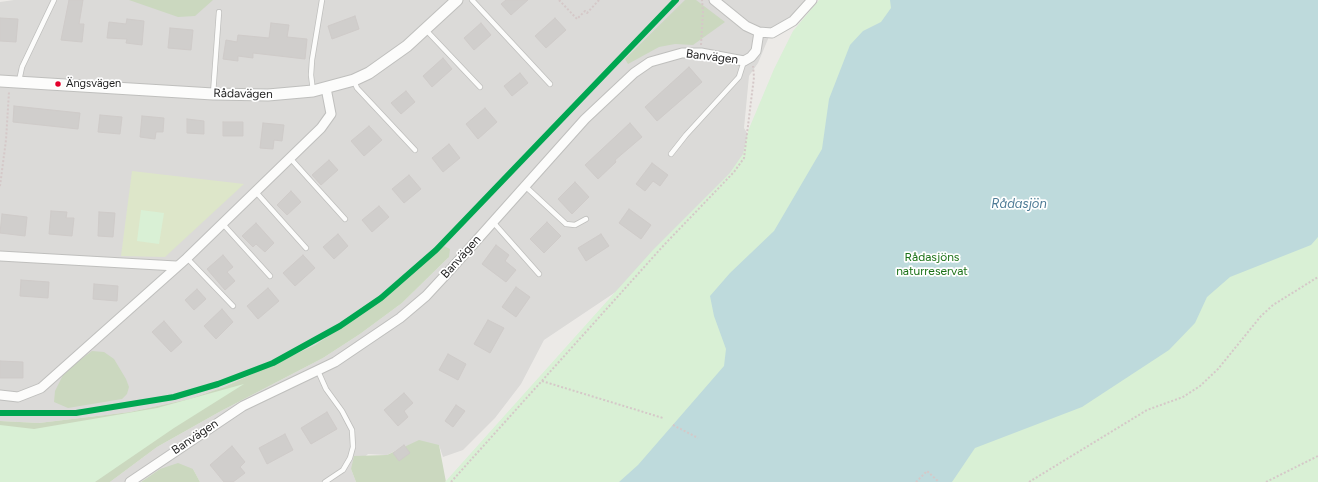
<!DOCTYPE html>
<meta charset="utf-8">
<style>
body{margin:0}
canvas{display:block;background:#eceae7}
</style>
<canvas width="1318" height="482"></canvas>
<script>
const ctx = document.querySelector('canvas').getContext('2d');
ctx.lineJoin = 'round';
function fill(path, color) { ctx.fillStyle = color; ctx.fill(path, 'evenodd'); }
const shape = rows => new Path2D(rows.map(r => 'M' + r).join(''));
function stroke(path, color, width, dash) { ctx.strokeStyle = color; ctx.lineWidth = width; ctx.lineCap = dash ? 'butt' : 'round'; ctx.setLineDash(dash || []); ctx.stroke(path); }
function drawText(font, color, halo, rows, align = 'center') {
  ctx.font = font + ' Figtree,sans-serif'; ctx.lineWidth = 3.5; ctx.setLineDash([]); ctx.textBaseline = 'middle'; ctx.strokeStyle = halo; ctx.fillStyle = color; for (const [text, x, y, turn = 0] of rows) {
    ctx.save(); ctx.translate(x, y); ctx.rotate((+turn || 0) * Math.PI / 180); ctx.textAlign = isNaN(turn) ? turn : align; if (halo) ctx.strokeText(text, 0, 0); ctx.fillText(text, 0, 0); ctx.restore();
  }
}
fill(shape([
 [14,0,809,0,792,17,773,27,758,63,749,76,744,128,752,141,748,159,644,273,544,340,521,384,495,418,463,450,443,457,439,445,403,447,387,455,368,454,351,469,356,482,200,482,193,469,160,469,141,482,110,482,157,447,221,411,323,358,360,334,402,303,449,257,315,345,224,387,189,399,130,412,39,423,0,421,0,2]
]), '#dbdad8');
fill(shape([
 [132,171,244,184,165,257,121,256]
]), '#dde6c9');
fill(shape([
 [129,0,213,0,195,16,178,17],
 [685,0,696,0,725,22,693,45,675,44,659,47,628,64,625,59],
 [444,246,450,249,449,257,402,303,360,334,323,358,221,411,157,447,110,482,0,482,0,421,39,423,130,412,189,399,224,387,315,345,376,304],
 [92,351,104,352,114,359,126,379,129,387,127,394,122,399,68,408,54,402,55,391,65,371],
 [419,440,439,445,446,482,356,482,351,469,354,456,387,455],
 [178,463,193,469,200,482,141,482,160,469]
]), '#cbd8bf');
fill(shape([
 [819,0,1318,0,1318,482,445,482,652,251,729,174,743,154,748,131,774,69,793,31],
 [141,210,164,213,159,244,137,241],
 [244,384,174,428,95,482,0,482,0,425,34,429,87,420,157,408]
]), '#d9f0d5');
fill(shape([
 [890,0,1318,0,1318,237,1311,245,1230,277,1207,297,1195,323,1169,350,1082,407,975,448,952,482,619,482,638,465,724,366,726,349,714,316,710,296,730,273,774,231,822,149,829,99,850,45,863,31,881,22,891,8]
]), '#bedadc');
const building = shape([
 [69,0,83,0,79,24,84,24,82,42,61,40,69,0],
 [506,0,528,0,511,15,501,4,506,0],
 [355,16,359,29,332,39,328,26,355,16],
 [0,18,18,19,16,42,0,41,0,18],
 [555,18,566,30,546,48,535,36,555,18],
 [127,19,144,21,142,45,126,43,127,39,107,38,109,22,126,24,127,19],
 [271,23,289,25,287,37,307,39,305,59,253,53,253,58,238,56,238,61,223,59,226,40,237,42,238,35,269,38,271,23],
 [481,23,491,35,474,50,464,38,481,23],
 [170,28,193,30,191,50,168,48,170,28],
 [443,58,452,69,432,87,423,76,443,58],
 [689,67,702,82,657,121,645,107,689,67],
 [520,73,528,83,512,96,504,86,520,73],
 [406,91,415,102,401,114,391,103,406,91],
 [14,106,80,113,78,129,13,122,14,106],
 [485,108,497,122,478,139,466,124,485,108],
 [100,115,122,117,120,134,98,132,100,115],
 [142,116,164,118,163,132,156,132,155,139,140,137,142,116],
 [187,119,204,121,204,134,187,133,187,119],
 [223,122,243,122,243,136,223,136,223,122],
 [263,123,284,125,282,141,274,140,273,149,260,148,263,123],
 [630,123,642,137,615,160,616,162,598,179,585,165,630,123],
 [369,126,382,140,364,156,351,141,369,126],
 [449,144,460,158,443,172,432,158,449,144],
 [329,160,338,170,321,185,312,175,329,160],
 [652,163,668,175,660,186,653,181,645,191,636,184,652,163],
 [409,175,421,189,404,203,392,189,409,175],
 [575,182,589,197,572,214,558,199,575,182],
 [291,191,301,202,287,215,277,205,291,191],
 [379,206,389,217,372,232,362,220,379,206],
 [629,209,651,225,641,239,619,223,629,209],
 [51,211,67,212,66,218,74,218,72,236,49,234,51,211],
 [99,212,115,213,113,237,98,236,99,212],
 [2,214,27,217,25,236,0,233,2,214],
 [547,222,561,236,544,253,530,239,547,222],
 [256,223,274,243,265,252,256,244,253,247,242,236,256,223],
 [338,234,348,246,334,259,323,247,338,234],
 [601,234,609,246,586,261,578,248,601,234],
 [496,245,509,255,505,261,516,270,506,282,482,264,496,245],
 [223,255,233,267,227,272,235,281,225,290,207,269,223,255],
 [303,255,315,268,295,286,283,273,303,255],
 [21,280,49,282,48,298,20,296,21,280],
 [94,284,118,286,117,301,93,299,94,284],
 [516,287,530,297,516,317,502,307,516,287],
 [268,288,279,301,258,319,247,306,268,288],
 [197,289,206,299,194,310,185,300,197,289],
 [222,309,233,322,216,339,204,326,222,309],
 [488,320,504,328,490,353,474,344,488,320],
 [164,321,182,342,171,352,152,332,164,321],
 [448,354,466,364,458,380,439,370,448,354],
 [0,361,23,362,23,378,0,378,0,361],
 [404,393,413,403,404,411,408,417,398,426,384,410,404,393],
 [456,405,465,411,453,427,445,421,456,405],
 [327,412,337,429,311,444,301,428,327,412],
 [285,434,293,450,267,464,259,448,285,434],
 [404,445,410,453,399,461,393,453,404,445],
 [232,446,245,462,240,467,245,473,233,482,224,482,210,465,232,446]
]);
fill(building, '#d0cecc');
stroke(building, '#cfcbc9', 1);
const service = shape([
 [472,0,550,84],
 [426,30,480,87],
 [19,81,22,67,54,0],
 [354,81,357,88,415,150],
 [313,91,311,75,312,60,322,0],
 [213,94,219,12],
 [671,154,686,135,739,77,744,61],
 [290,158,345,219],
 [525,186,566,224,575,225,586,219],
 [255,191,306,248],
 [493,222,539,274],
 [222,223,270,276],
 [187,258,233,306],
 [318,371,326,389,342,411,352,430,353,447,350,458,343,470,325,482]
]);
const minor = shape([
 [714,0,746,26,759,32,772,33,793,21,812,0],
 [0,256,176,266],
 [0,395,18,397,41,388,187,258,321,128,331,114,326,88],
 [130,482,243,406,335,362,400,318,426,296,451,269,585,119,634,73,650,62,682,53,701,53,744,61,751,57,756,51,759,32]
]);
const tertiary = shape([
 [0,81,213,94,268,95,313,91,354,80,369,73,407,46,457,0]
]);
stroke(service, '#bfbfbd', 6);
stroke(minor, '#bfbfbd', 11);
stroke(tertiary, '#bfbfbd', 13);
stroke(shape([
 [559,0,577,19,585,11,587,13,599,0],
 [701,45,703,12,702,0],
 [0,186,6,140,9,92],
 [542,381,663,418],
 [673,425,698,438],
 [451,482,664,245,734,172,744,158,754,77,753,66],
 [916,482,927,471,939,482],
 [1029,482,1147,410,1183,397,1200,386,1218,369,1261,316,1273,305,1318,277],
 [1266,482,1318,456]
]), '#d5c8c8', 2, [2, 2]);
stroke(service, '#fcfcfb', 4.5);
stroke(minor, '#fcfcfb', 9);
stroke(tertiary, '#fcfcfb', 11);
stroke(shape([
 [0,413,76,413,174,397,218,384,273,363,340,326,381,298,436,250,676,0]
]), '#00a651', 6);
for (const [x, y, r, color] of [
 [58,84,3.5,"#e4002b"]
]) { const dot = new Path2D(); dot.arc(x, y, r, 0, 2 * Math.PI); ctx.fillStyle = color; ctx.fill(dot); stroke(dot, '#fff', 1.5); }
drawText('11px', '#1e1e1e', '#fff', [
 ["Ängsvägen",66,84]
], 'left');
drawText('12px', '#1e1e1e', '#fff', [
 ["Banvägen",712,57,7],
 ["Rådavägen",243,94,1],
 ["Banvägen",461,257,-48],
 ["Banvägen",195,437,-34]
]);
drawText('12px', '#1b7117', '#fff', [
 ["Rådasjöns",932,257],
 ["naturreservat",932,271]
]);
drawText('italic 13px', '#4d7a95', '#fff', [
 ["Rådasjön",1019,204]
]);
</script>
